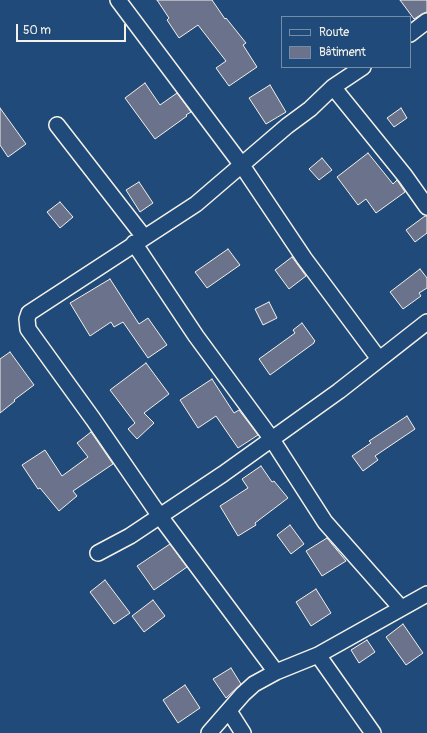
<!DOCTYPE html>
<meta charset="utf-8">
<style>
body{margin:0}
#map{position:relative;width:427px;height:733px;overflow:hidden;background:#1f4a7a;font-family:Pangolin,sans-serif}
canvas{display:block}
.legend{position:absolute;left:281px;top:16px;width:130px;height:52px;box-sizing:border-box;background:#1f4a7a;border:1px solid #748da6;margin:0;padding:5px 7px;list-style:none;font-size:12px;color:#f4f1e8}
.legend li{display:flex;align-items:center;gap:8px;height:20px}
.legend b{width:20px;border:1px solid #748da6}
.scale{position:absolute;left:16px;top:24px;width:110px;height:18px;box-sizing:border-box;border:2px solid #f4f1e8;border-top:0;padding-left:5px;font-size:12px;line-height:14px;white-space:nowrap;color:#f4f1e8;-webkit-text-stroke:3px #1f4a7a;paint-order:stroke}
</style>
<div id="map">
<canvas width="427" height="733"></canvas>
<ul class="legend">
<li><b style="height:5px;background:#1f4a7a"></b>Route</li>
<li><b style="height:11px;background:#6a728c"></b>Bâtiment</li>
</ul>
<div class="scale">50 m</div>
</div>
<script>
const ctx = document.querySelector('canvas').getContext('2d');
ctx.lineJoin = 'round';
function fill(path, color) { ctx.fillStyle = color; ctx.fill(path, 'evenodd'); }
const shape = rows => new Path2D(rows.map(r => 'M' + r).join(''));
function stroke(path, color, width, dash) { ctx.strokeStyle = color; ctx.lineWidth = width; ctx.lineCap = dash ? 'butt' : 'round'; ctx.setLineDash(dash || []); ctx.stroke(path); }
const building = shape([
 [157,0,212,0,225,19,226,18,246,43,243,45,257,67,229,86,216,68,226,61,198,25,179,38,167,20,169,18,157,0],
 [400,0,427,0,427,12,422,14,414,19,400,0],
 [145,83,160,105,177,93,191,112,186,115,187,116,155,139,125,98,145,83],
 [270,85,286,112,266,124,249,98,270,85],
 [0,108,26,144,8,157,0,145,0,108],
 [401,108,407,118,394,127,387,118,401,108],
 [368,153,393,184,397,180,405,192,376,213,366,199,358,205,337,177,368,153],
 [322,158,332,170,319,180,309,169,322,158],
 [139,182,153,203,140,212,126,190,139,182],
 [60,202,73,217,60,228,47,212,60,202],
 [425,216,427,216,427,233,415,242,406,230,425,216],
 [228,249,240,265,207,288,195,272,228,249],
 [292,257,306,276,289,289,275,270,292,257],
 [420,269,427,278,427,288,419,293,421,296,403,309,390,292,420,269],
 [110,279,139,324,148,318,167,345,148,358,123,322,114,327,111,322,90,336,70,303,110,279],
 [269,302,277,318,263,325,255,309,269,302],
 [302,323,315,341,314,342,314,343,270,375,259,359,295,333,293,330,302,323],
 [10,352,34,385,14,400,15,401,0,413,0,359,10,352],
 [146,363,169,394,144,413,154,423,137,439,128,429,135,423,110,390,146,363],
 [212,379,234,413,239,410,258,435,238,448,216,416,198,428,180,400,212,379],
 [407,416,415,429,375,456,378,460,363,471,352,456,371,443,369,441,407,416],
 [91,432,113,464,73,491,77,496,59,511,40,488,38,489,22,465,45,450,62,476,88,457,77,443,91,432],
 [261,466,272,482,274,481,288,498,255,523,256,525,238,536,220,506,248,488,242,479,261,466],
 [290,525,304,544,291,554,277,535,290,525],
 [327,538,346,561,322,576,306,551,327,538],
 [170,544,187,567,154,590,137,566,170,544],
 [105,580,130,613,114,624,90,592,105,580],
 [316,589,331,613,311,626,296,602,316,589],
 [153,600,165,616,144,632,132,616,153,600],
 [403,624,423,653,406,665,386,637,403,624],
 [367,640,375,652,359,663,351,650,367,640],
 [231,668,241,684,226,698,213,679,231,668],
 [185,685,200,708,178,723,163,700,185,685]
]);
fill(building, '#6a728c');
stroke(building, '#f4f1e8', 1);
const minor = shape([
 [118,0,241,164,304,258,379,359],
 [410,34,427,21],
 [333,87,405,176,427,207],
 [57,125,144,237],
 [134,243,196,336,271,438,325,522,401,608],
 [98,553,130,536,223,474,339,391,427,322],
 [318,655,373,733],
 [276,672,159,515,93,419,28,329,27,319,29,313,196,204,287,126,310,109,333,87,363,67],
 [229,711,243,733],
 [209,733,243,694,254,684,276,672,318,655,427,594]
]);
stroke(minor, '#f4f1e8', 18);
stroke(minor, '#1f4a7a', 15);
</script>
